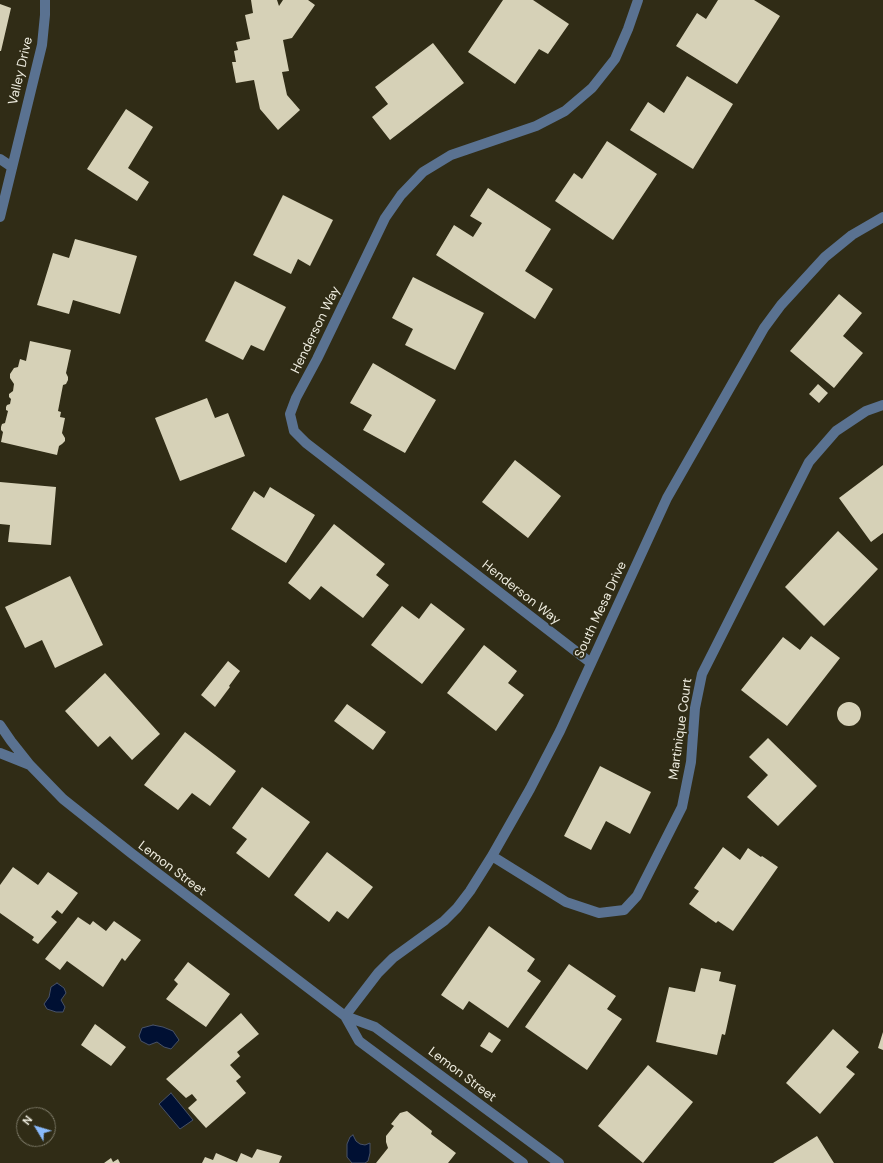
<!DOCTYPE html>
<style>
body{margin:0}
#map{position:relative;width:883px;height:1163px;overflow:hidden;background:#302c16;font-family:"DM Sans",sans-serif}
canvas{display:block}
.north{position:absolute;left:16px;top:1107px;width:40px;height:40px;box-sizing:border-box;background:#302c16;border:1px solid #7c7967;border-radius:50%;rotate:308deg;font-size:11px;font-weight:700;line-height:16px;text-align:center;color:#efede0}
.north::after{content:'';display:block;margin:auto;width:14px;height:18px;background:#89bafc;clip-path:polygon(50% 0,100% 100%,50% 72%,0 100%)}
</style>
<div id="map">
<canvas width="883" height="1163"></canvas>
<div class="north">N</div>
</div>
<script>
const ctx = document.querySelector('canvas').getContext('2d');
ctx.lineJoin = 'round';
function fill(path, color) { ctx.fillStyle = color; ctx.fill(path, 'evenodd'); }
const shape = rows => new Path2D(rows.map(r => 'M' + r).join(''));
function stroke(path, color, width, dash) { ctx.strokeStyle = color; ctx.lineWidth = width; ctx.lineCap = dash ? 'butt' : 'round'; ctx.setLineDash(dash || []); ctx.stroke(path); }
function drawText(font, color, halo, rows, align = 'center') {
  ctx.font = font + ' "DM Sans",sans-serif'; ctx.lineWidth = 4; ctx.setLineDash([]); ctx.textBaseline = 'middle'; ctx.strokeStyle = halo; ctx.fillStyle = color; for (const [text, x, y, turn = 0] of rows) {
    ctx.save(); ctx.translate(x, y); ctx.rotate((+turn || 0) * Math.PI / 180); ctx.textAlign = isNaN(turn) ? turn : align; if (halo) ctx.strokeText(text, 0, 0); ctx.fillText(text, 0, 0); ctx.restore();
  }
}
const water = shape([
 [57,983,64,988,66,993,61,1000,65,1007,63,1012,56,1012,47,1009,44,1004,49,997,51,987,57,983],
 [153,1025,163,1027,173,1031,179,1040,171,1049,164,1047,157,1042,149,1045,141,1041,139,1036,142,1028,153,1025],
 [171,1093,193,1120,180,1129,159,1104,171,1093],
 [353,1135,356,1141,360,1144,365,1145,370,1143,370,1153,368,1161,365,1163,352,1163,347,1157,347,1144,350,1137,353,1135]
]);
fill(water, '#001033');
stroke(water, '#485267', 1);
fill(shape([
 [251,0,277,0,279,6,283,0,308,0,315,5,292,38,283,40,289,71,282,72,287,95,300,110,278,130,260,109,254,80,236,83,232,62,236,62,234,51,238,50,236,42,250,39,245,15,253,13],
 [503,0,533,0,569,24,548,54,539,49,515,84,468,52],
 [718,0,754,0,780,16,737,84,676,46,697,13,706,19],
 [0,4,11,8,1,51,0,51],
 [433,43,464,83,390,140,372,117,388,104,375,87],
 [687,76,733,104,693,169,630,130,648,102,664,113],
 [126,109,153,127,128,168,149,182,137,201,87,169],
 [607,141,657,174,613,240,555,201,574,173,582,179],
 [488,188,551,229,525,271,553,289,535,319,436,255,454,225,473,237,482,223,470,216],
 [283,195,333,220,310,266,298,259,291,274,253,255],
 [75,239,137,256,120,314,73,300,69,314,37,305,53,253,69,258],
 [413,277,484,313,455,370,405,345,413,329,392,318],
 [235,281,286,307,264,351,251,345,243,360,205,341],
 [839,294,862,313,843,336,863,353,834,388,790,351],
 [30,341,71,350,66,373,68,377,68,380,66,384,63,385,58,411,61,412,60,417,65,418,62,433,65,438,65,441,62,444,59,446,57,455,1,442,3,432,1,430,1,427,2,424,5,423,8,411,6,410,6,407,7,405,10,404,11,399,9,397,9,394,13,391,14,384,10,378,10,374,14,368,18,367,20,359,26,361],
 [373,363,436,400,405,453,363,430,372,415,350,403],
 [818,384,828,393,819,403,809,394],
 [207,398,215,418,228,413,245,456,180,481,155,418],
 [515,460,561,496,528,538,482,502],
 [883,465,883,533,871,542,839,498],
 [0,482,56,487,51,545,8,542,10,525,0,524],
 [270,487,315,515,286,563,231,529,254,491,264,498],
 [334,524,385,564,376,575,389,585,363,618,321,586,310,600,288,583],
 [838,531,878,569,824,626,785,587],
 [70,576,103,645,55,668,42,640,25,648,5,607],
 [431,603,465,629,422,684,371,645,402,606,419,619],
 [811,636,840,658,787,726,741,690,783,637,800,650],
 [484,645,517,671,508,683,524,695,496,731,447,693],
 [228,661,240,671,229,686,230,687,215,707,201,695],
 [105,673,160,734,132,760,110,736,98,747,65,711],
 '837 714a12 12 0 1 1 24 0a12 12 0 1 1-24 0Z',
 [347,704,386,732,373,750,334,721],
 [185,732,236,771,210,806,192,793,178,810,144,785],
 [768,738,817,786,778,826,747,797,768,775,749,757],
 [600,766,651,792,630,834,606,821,591,850,564,836],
 [262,787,310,822,269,878,236,853,247,839,232,828],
 [723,847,740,860,748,848,761,857,762,856,778,867,733,931,718,921,716,923,689,904,699,891,694,888],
 [327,852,373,887,348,919,337,911,329,922,294,895],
 [13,867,38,885,48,872,78,893,62,914,57,910,51,917,57,922,38,944,32,940,34,937,0,913,0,885],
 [78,917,90,925,93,921,106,931,114,921,141,940,125,961,122,958,103,987,67,961,60,970,45,959],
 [489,926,535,959,527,971,541,981,508,1028,469,1001,463,1010,441,995],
 [188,962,230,994,206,1027,166,999,178,984,174,980],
 [569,964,616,996,607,1009,622,1019,587,1070,525,1027],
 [701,968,721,972,719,981,736,985,725,1035,722,1034,717,1055,656,1042,669,987,695,992],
 [241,1013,259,1034,237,1052,240,1056,230,1065,241,1077,236,1081,246,1093,206,1128,188,1108,197,1100,192,1094,186,1098,166,1079],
 [95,1024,126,1047,111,1066,81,1045],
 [833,1029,859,1052,846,1067,855,1074,820,1114,786,1083],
 [489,1032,501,1040,492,1053,480,1046],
 [883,1032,883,1050,878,1048],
 [648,1065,693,1102,643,1163,598,1126],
 [407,1111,432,1131,431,1134,456,1153,448,1163,376,1163,388,1148,386,1142,386,1136,394,1126,391,1124,400,1113],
 [817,1136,834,1163,773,1163],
 [257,1149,282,1156,279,1163,202,1163,205,1157,213,1160,216,1153,237,1162,241,1153,252,1158],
 [111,1158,113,1162,118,1159,120,1163,104,1163]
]), '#d6d1b7');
stroke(shape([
 [0,159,12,167],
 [0,217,42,45,45,15,45,0],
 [591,663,306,443,294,431,290,414,296,398,317,359,385,218,401,195,423,172,451,155,536,126,565,111,592,88,615,59,628,29,638,0],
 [0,725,11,741,30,765,63,799,131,853,345,1016,375,1027,559,1163],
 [0,753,30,765],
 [492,856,566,902,599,913,624,910,637,896,682,807,691,762,695,708,702,674,809,462,836,431,866,411,883,405],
 [345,1016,378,973,393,958,444,921,457,908,470,891,492,856,530,789,560,731,667,498,764,328,781,305,825,257,852,235,883,217],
 [345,1016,359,1041,523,1163]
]), '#5a7291', 10);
drawText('13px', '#efede0', '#302c16', [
 ["Valley Drive",21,71,-77],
 ["Henderson Way",316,330,-64],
 ["Henderson Way",521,593,38],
 ["South Mesa Drive",601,610,-65],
 ["Martinique Court",681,729,-82],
 ["Lemon Street",172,869,37],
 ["Lemon Street",462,1075,37]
]);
</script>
